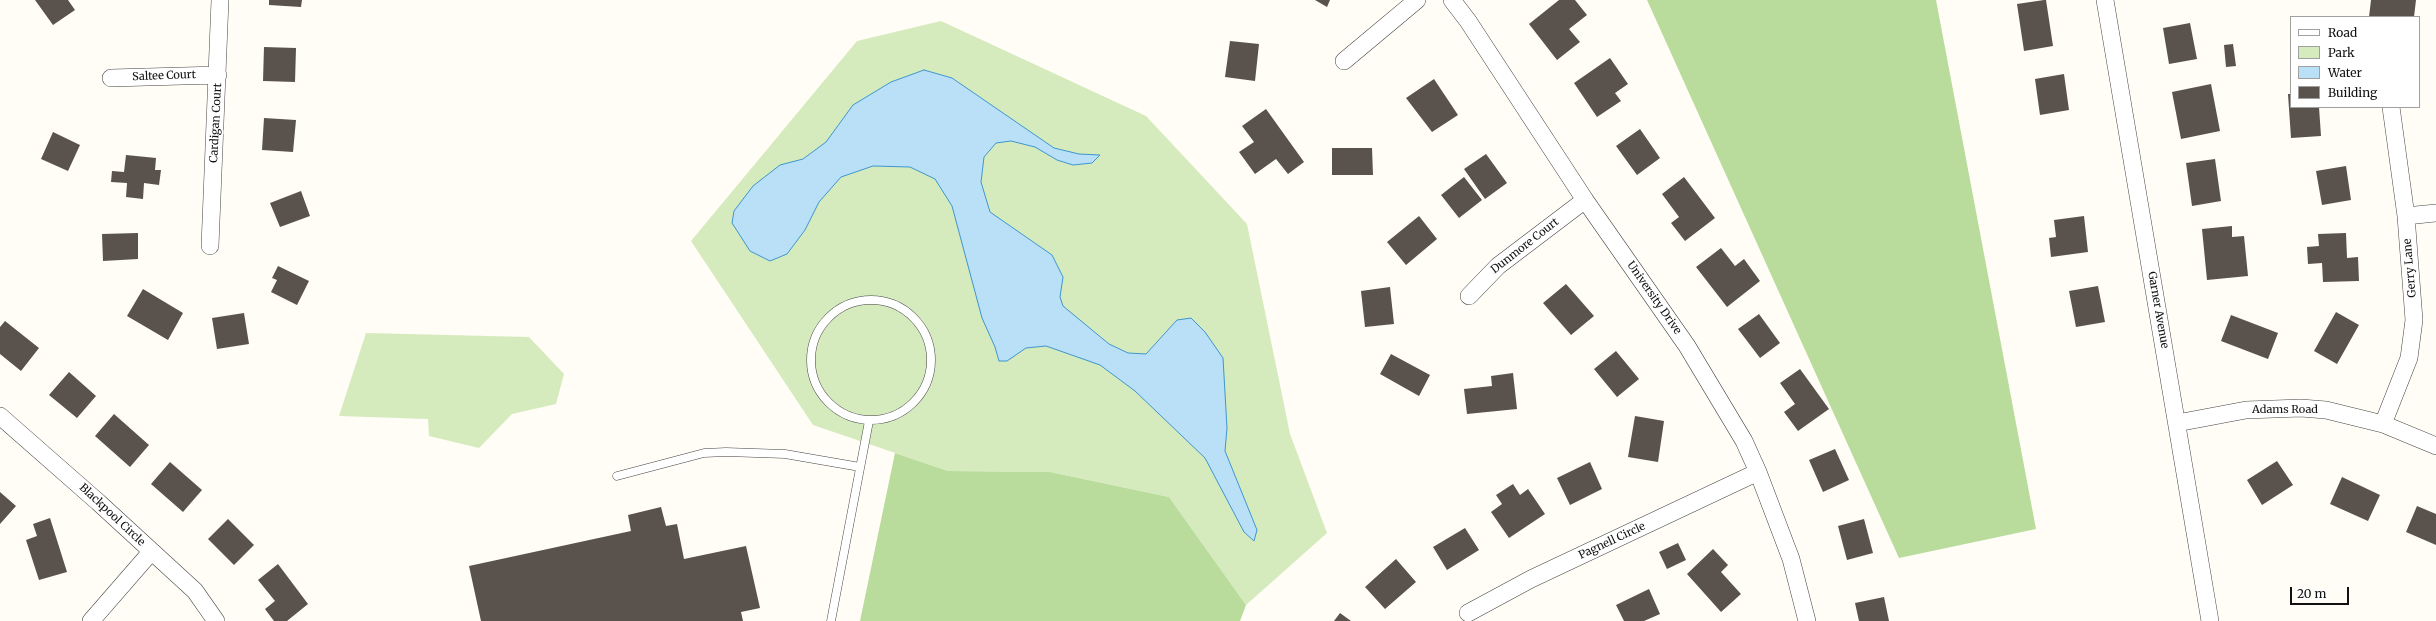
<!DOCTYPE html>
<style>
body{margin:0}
#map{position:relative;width:2436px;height:621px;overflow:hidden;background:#fffdf5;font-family:Merriweather,serif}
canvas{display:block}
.legend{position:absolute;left:2290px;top:16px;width:130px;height:92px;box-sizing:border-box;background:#fff;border:1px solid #a0a0a0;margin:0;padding:5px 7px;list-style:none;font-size:12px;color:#111}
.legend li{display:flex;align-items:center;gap:8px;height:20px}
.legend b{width:20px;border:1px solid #a0a0a0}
.scale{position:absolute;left:2290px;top:587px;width:59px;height:18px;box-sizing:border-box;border:2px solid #111;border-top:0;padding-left:5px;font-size:12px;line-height:14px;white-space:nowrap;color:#111;-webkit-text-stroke:3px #fff;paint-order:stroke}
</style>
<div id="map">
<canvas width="2436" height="621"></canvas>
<ul class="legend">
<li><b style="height:5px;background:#fff"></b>Road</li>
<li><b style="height:11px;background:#d5ebbd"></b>Park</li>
<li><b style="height:11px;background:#b9e0f7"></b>Water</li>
<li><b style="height:11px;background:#5a524d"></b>Building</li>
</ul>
<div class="scale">20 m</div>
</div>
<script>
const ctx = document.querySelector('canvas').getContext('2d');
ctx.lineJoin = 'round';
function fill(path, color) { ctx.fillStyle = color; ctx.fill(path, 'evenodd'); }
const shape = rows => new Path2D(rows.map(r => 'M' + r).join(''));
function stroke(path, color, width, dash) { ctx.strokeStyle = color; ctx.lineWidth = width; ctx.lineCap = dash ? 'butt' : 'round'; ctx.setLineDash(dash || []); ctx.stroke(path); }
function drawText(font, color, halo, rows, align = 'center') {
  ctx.font = font + ' Merriweather,serif'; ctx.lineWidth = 4; ctx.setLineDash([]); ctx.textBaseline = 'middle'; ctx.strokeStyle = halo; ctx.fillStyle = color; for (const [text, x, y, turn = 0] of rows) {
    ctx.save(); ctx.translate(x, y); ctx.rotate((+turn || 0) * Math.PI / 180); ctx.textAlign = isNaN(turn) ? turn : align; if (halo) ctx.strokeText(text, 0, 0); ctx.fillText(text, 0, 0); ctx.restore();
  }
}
fill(shape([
 [941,21,1146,116,1247,224,1290,434,1327,533,1246,605,1169,497,1050,472,948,471,813,425,691,241,857,41],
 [366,333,529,337,564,374,556,404,512,414,479,448,429,436,428,419,339,416]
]), '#d5ebbd');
fill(shape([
 [1647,0,1936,0,2036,529,1899,558],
 [895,453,948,471,1050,472,1169,497,1246,605,1240,621,860,621]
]), '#b9dc9c');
const water = shape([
 [924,70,952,78,1054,148,1079,154,1100,155,1092,163,1073,165,1057,160,1035,147,1011,141,996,143,984,157,981,182,990,212,1052,255,1063,277,1060,297,1063,306,1109,344,1128,353,1146,354,1177,320,1191,318,1205,332,1223,358,1227,428,1225,451,1257,530,1254,541,1244,532,1205,458,1135,391,1100,365,1046,346,1026,348,1007,361,999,361,995,347,982,318,952,206,935,179,910,167,873,166,841,177,819,202,805,230,787,254,770,261,750,251,732,223,734,211,753,186,780,165,803,159,826,142,853,105,891,82,924,70]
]);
fill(water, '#b9e0f7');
stroke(water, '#3f96cf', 1);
fill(shape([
 [35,0,68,0,75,10,53,25],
 [269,0,302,0,301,7,269,5],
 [1315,0,1330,0,1327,7],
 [1559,0,1575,0,1587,15,1569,29,1580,42,1557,60,1529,24],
 [2044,0,2046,0,2053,46,2024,51,2017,4],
 [2371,0,2416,0,2414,17,2369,17],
 [2190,23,2197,59,2169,64,2163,28],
 [1230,41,1259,44,1255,81,1225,77],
 [2233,44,2236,66,2226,67,2224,45],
 [264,47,296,48,295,82,263,81],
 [1610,58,1628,84,1615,93,1621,101,1597,117,1574,83],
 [2064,74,2069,110,2040,115,2035,79],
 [1434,79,1458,115,1432,132,1406,98],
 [2211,84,2220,131,2181,139,2172,92],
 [2288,94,2291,94,2291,107,2319,107,2321,136,2291,138],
 [1266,109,1304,162,1288,174,1276,159,1255,174,1239,152,1254,142,1242,126],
 [264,118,296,120,293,152,262,150],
 [1640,129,1660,158,1637,175,1616,146],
 [53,132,80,145,68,171,41,159],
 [1332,148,1372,148,1373,175,1332,175],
 [1486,154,1507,183,1485,199,1464,169],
 [126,155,156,158,155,170,161,170,159,185,144,183,143,199,126,197,127,183,111,182,112,171,124,172],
 [2215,159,2221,201,2192,206,2186,163],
 [2346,166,2351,200,2322,205,2316,171],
 [1464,177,1482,200,1459,218,1441,195],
 [1684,177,1715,218,1685,241,1671,223,1679,217,1662,194],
 [301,191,310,216,280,227,270,203],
 [1419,216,1437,239,1406,265,1387,242],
 [2084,216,2088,252,2051,257,2049,238,2056,237,2054,220],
 [2232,226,2232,237,2244,236,2248,276,2207,280,2202,229],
 [138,233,138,259,103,261,102,234],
 [2346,233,2347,258,2358,257,2359,281,2323,282,2322,263,2308,264,2307,247,2319,246,2318,234],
 [1721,248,1735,266,1744,259,1760,281,1727,307,1696,267],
 [278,266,309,281,297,305,271,292,277,280,272,278],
 [1566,284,1594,316,1571,335,1543,303],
 [2098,286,2105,322,2076,327,2069,291],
 [1390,287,1394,324,1365,327,1361,291],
 [143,289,183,313,168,340,127,316],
 [2336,312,2359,325,2337,364,2314,351],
 [244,313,249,344,217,349,212,318],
 [1759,314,1780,343,1760,358,1738,329],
 [2231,315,2278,333,2268,359,2221,341],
 [5,321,39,348,21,371,0,354,0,327],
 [1616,351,1639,379,1617,397,1594,369],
 [1391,354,1430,375,1419,396,1380,374],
 [1800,369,1829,409,1798,431,1784,412,1795,404,1780,383],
 [69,372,96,396,77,418,49,395],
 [1513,373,1517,409,1467,414,1464,389,1492,386,1491,376],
 [114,414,149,445,130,467,95,436],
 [1635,416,1664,421,1658,462,1628,457],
 [1835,449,1849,480,1823,492,1809,460],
 [2277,461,2293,485,2262,505,2247,480],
 [170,462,202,490,183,512,151,484],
 [1590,462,1602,489,1570,505,1557,478],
 [2342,477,2380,495,2368,521,2330,504],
 [1513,484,1520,495,1528,489,1545,514,1509,538,1491,512,1502,504,1496,495],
 [0,492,16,506,0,524],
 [2417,506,2436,514,2436,545,2406,532],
 [661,507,666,526,677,524,684,559,746,546,760,608,741,612,743,621,481,621,469,566,631,531,628,515],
 [50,518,67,572,39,580,26,540,37,536,33,524],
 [228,519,254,545,234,565,208,539],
 [1864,519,1873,553,1847,560,1838,526],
 [1465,528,1479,550,1447,570,1433,547],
 [1678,543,1686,560,1667,569,1659,552],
 [1713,549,1728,565,1721,572,1741,594,1721,612,1687,574],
 [1396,559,1416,582,1385,609,1365,587],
 [278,564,308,604,287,621,274,621,265,609,275,601,258,580],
 [1649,589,1660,614,1644,621,1624,621,1616,605],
 [1884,597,1889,621,1859,621,1855,603],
 [1340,613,1351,621,1334,621]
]), '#5a524d');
const lane = shape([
 '811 360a60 60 0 1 1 120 0a60 60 0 1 1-120 0Z',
 [617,476,704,453,726,452,785,454,860,467],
 [831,621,869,421]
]);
const street = shape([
 [1452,0,1468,21,1585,200,1687,346,1744,441,1758,472,1791,559,1807,621],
 [2105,0,2210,621],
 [1344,61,1417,0],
 [111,78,218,75],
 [2406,216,2436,213],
 [210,246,220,0],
 [1469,296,1498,266,1585,200],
 [0,416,98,502,195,591,216,621],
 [2177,423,2246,410,2301,408,2326,410,2383,424,2436,446],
 [2383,424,2409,358,2414,320,2406,216,2391,107],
 [1468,613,1531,579,1758,472],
 [91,621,151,552]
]);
stroke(lane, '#444', 9);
stroke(street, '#444', 18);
stroke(lane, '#fff', 8);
stroke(street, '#fff', 17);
drawText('11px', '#111', '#fff', [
 ["Saltee Court",164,76,-2],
 ["Cardigan Court",216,123,-87],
 ["Dunmore Court",1525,246,-38],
 ["Gerry Lane",2410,268,-95],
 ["University Drive",1654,298,55],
 ["Garner Avenue",2158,310,80],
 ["Adams Road",2285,410],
 ["Blackpool Circle",112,515,43],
 ["Pagnell Circle",1612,541,-25]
]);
</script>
